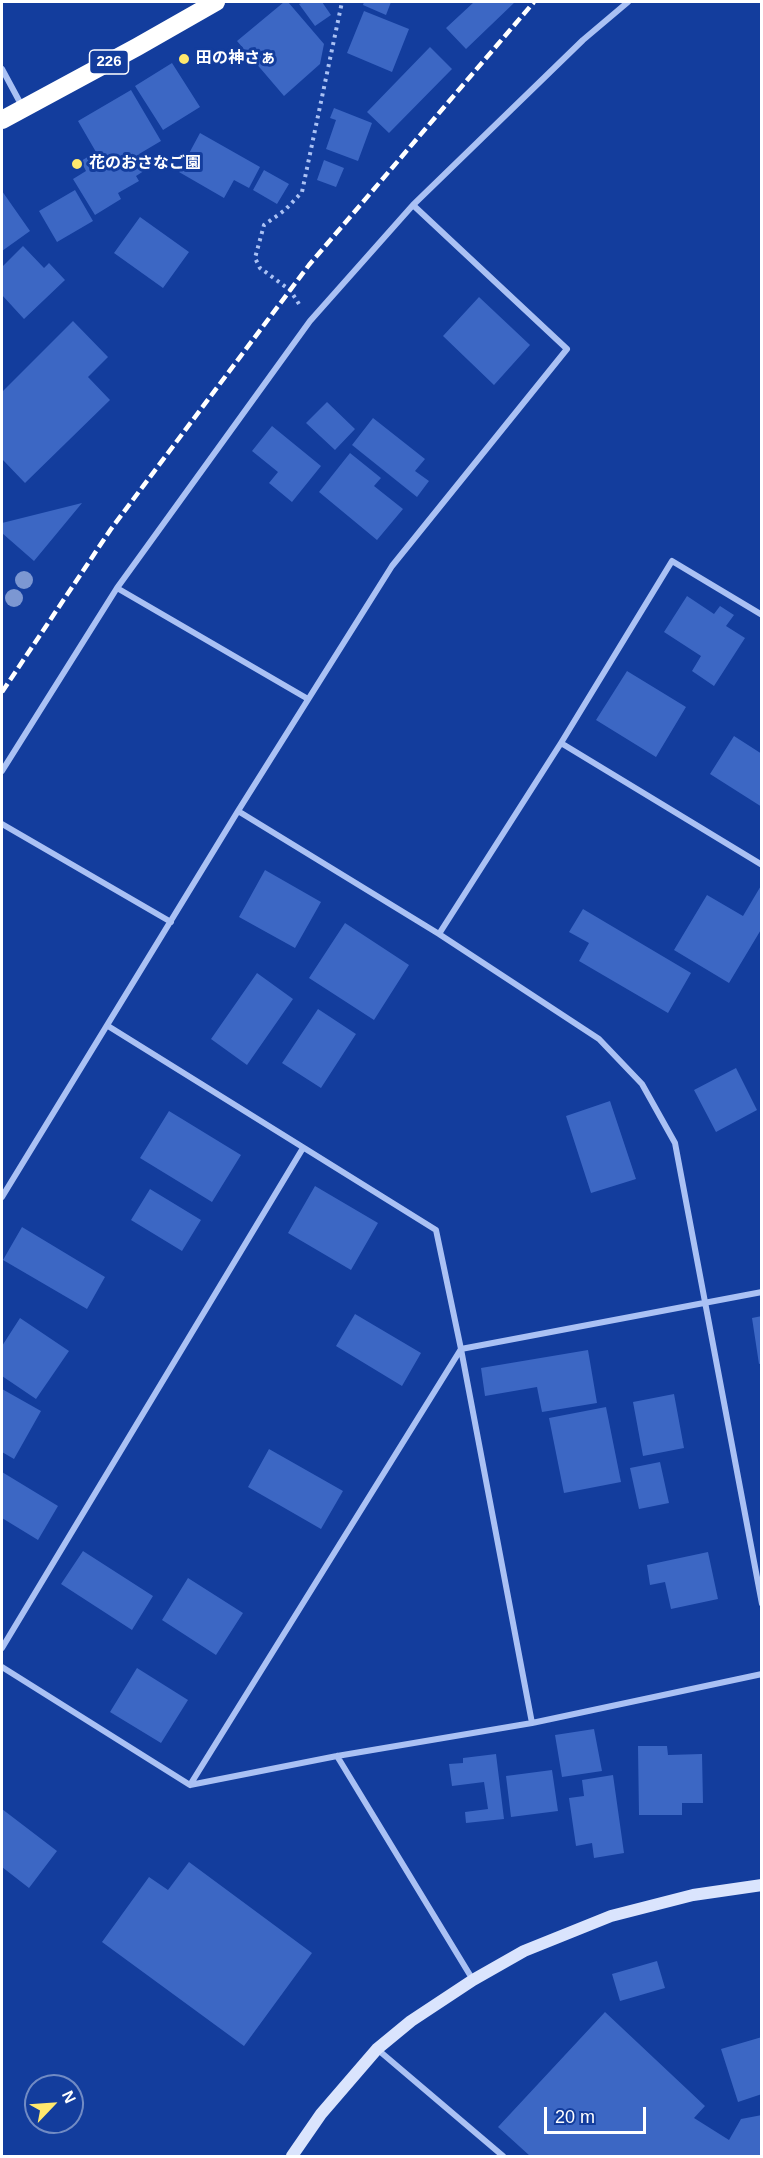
<!DOCTYPE html>
<meta charset="utf-8">
<style>
body{margin:0}
#map{position:relative;width:763px;height:2158px;overflow:hidden;background:#133d9d;font-family:Arial,sans-serif}
canvas{display:block}
.frame{position:absolute;inset:0;border:3px solid #fff;pointer-events:none}
.north{position:absolute;left:24px;top:2074px;width:60px;height:60px;box-sizing:border-box;background:#133d9d;border:2px solid #718bc4;border-radius:50%;rotate:65deg;font-size:16px;font-weight:700;line-height:24px;text-align:center;color:#fff}
.north::after{content:'';display:block;margin:auto;width:21px;height:27px;background:#ffe86d;clip-path:polygon(50% 0,100% 100%,50% 72%,0 100%)}
.scale{position:absolute;left:544px;top:2107px;width:102px;height:27px;box-sizing:border-box;border:3px solid #fff;border-top:0;padding-left:8px;font-size:18px;line-height:21px;white-space:nowrap;color:#fff;-webkit-text-stroke:4px #133d9d;paint-order:stroke}
</style>
<div id="map">
<canvas width="763" height="2158"></canvas>
<div class="frame"></div>
<div class="north">N</div>
<div class="scale">20 m</div>
</div>
<script>
const ctx = document.querySelector('canvas').getContext('2d');
ctx.lineJoin = 'round';
function fill(path, color) { ctx.fillStyle = color; ctx.fill(path, 'evenodd'); }
const shape = rows => new Path2D(rows.map(r => 'M' + r).join(''));
function stroke(path, color, width, dash) { ctx.strokeStyle = color; ctx.lineWidth = width; ctx.lineCap = dash ? 'butt' : 'round'; ctx.setLineDash(dash || []); ctx.stroke(path); }
function drawText(font, color, halo, rows, align = 'center') {
  ctx.font = font + ' Arial,"Noto Sans JP",sans-serif'; ctx.lineWidth = 6; ctx.setLineDash([]); ctx.textBaseline = 'middle'; ctx.strokeStyle = halo; ctx.fillStyle = color; for (const [text, x, y, turn = 0] of rows) {
    ctx.save(); ctx.translate(x, y); ctx.rotate((+turn || 0) * Math.PI / 180); ctx.textAlign = isNaN(turn) ? turn : align; if (halo) ctx.strokeText(text, 0, 0); ctx.fillText(text, 0, 0); ctx.restore();
  }
}
fill(shape([
 [284,2,288,2,324,44,320,64,284,96,237,41],
 [303,2,322,2,331,15,315,26,299,4],
 [364,2,391,2,386,15,363,5],
 [474,2,515,2,466,49,446,28],
 [364,11,409,29,392,72,347,53],
 [430,47,452,69,389,133,367,112],
 [172,63,200,107,163,130,135,86],
 [131,90,161,141,139,154,147,169,136,176,139,181,118,193,121,199,95,215,73,179,86,171,81,161,96,152,78,121],
 [334,108,372,123,358,161,326,149,336,120,330,118],
 [200,133,260,167,249,188,234,180,224,198,179,172],
 [324,160,344,168,336,187,317,180],
 [264,170,289,184,277,204,253,190],
 [75,190,93,221,57,242,39,211],
 [2,191,30,231,2,251],
 [140,217,189,252,163,288,114,253],
 [23,246,44,268,49,263,65,280,24,319,2,295,2,267],
 [479,297,530,345,494,385,443,336],
 [73,321,108,357,88,377,110,400,25,483,2,459,2,392],
 [327,402,355,429,335,450,306,423],
 [373,418,425,459,415,471,429,481,417,497,352,445],
 [272,426,321,466,292,502,269,483,278,472,252,451],
 [350,453,381,478,374,486,403,509,377,540,319,492],
 [82,503,34,561,2,533,2,523],
 [687,596,714,614,720,606,734,615,726,626,745,638,714,686,692,671,701,656,664,632],
 [627,671,686,707,656,757,596,720],
 [734,736,762,754,762,807,710,774],
 [265,870,321,902,295,948,239,917],
 [762,884,762,928,729,983,674,950,707,895,743,916],
 [583,909,691,973,668,1013,579,961,589,943,569,932],
 [345,923,409,965,374,1020,309,978],
 [257,973,293,999,247,1065,211,1039],
 [318,1009,356,1034,321,1088,282,1063],
 [736,1068,757,1110,716,1132,694,1090],
 [610,1101,636,1179,591,1193,566,1116],
 [169,1111,241,1155,212,1202,140,1158],
 [315,1186,378,1223,351,1270,288,1233],
 [150,1189,201,1220,182,1251,131,1220],
 [22,1227,105,1277,87,1309,3,1260],
 [355,1314,421,1353,402,1386,336,1346],
 [762,1316,762,1363,759,1364,752,1318],
 [20,1318,69,1351,36,1399,2,1376,2,1346],
 [588,1350,597,1403,542,1412,537,1387,485,1396,481,1368],
 [2,1389,41,1411,14,1459,2,1452,3,1438,2,1437],
 [674,1394,684,1448,643,1456,633,1402],
 [606,1407,621,1482,564,1493,549,1418],
 [269,1449,343,1491,321,1529,248,1487],
 [660,1462,669,1503,639,1509,630,1468],
 [2,1472,58,1506,38,1540,2,1518],
 [83,1551,153,1596,132,1630,61,1584],
 [708,1552,718,1599,671,1609,665,1582,650,1585,647,1565],
 [188,1578,243,1613,216,1655,162,1620],
 [137,1668,188,1700,161,1743,110,1712],
 [594,1729,602,1771,562,1777,555,1735],
 [638,1746,667,1746,668,1755,702,1754,703,1803,682,1803,682,1815,639,1815],
 [496,1754,504,1819,466,1823,465,1812,488,1809,484,1782,452,1786,449,1764,463,1763,463,1758],
 [552,1770,558,1811,511,1817,506,1776],
 [613,1775,624,1853,594,1858,592,1843,576,1846,569,1798,584,1796,582,1780],
 [2,1809,57,1851,29,1888,2,1867],
 [189,1862,312,1953,244,2046,102,1942,149,1877,168,1890],
 [657,1961,665,1988,620,2001,612,1974],
 [605,2012,705,2106,694,2118,729,2140,741,2119,762,2115,762,2156,530,2156,498,2127],
 [762,2037,762,2094,738,2102,721,2049]
]), '#3c67c4');
stroke(shape([
 [299,304,290,290,260,268,255,258,264,225,285,210,302,192,342,2]
]), '#aac1f4', 4, [3, 4.5]);
stroke(shape([
 [2,69,23,108],
 [117,588,308,699],
 [561,743,762,865],
 [2,771,117,588,310,321,413,205,583,40,628,2],
 [238,811,439,934,599,1039,642,1084,675,1143,762,1604],
 [2,824,171,922],
 [439,934,561,743,672,561,762,615],
 [108,1026,436,1230,461,1349,532,1723],
 [2,1197,238,811,392,566,567,349,413,205],
 [2,1648,303,1148],
 [2,1667,190,1785,337,1756,532,1723,762,1674],
 [337,1756,473,1980],
 [190,1785,461,1349,762,1292],
 [377,2049,503,2156]
]), '#aac1f4', 6);
stroke(shape([
 [292,2156,321,2114,377,2049,411,2021,473,1980,524,1951,611,1916,693,1895,762,1885]
]), '#dae4fd', 12);
stroke(shape([
 [2,120,137,47,216,2]
]), '#fff', 18);
stroke(shape([
 [2,692,111,529,309,265,534,2]
]), '#fff', 4.5, [10, 4.5]);
ctx.fillStyle = '#7c97d2';
for (const [x, y] of [
 [24,580],
 [14,598]
]) { ctx.beginPath(); ctx.arc(x, y, 9, 0, 2 * Math.PI); ctx.fill(); }
for (const [x, y, r, color] of [
 [184,59,6,"#ffe86d"],
 [77,164,6,"#ffe86d"]
]) { const dot = new Path2D(); dot.arc(x, y, r, 0, 2 * Math.PI); ctx.fillStyle = color; ctx.fill(dot); stroke(dot, '#133d9d', 2); }
for (const [x, y, w] of [
 [109,62,39]
]) { const box = new Path2D(); box.roundRect(x - w / 2, y - 12, w, 24, 4.5); ctx.fillStyle = '#133d9d'; ctx.fill(box); stroke(box, '#fff', 1.5); }
drawText('bold 15px', '#fff', null, [
 ["226",109,62]
]);
drawText('bold 16px', '#fff', '#133d9d', [
 ["田の神さぁ",196,59],
 ["花のおさなご園",89,164]
], 'left');
</script>
